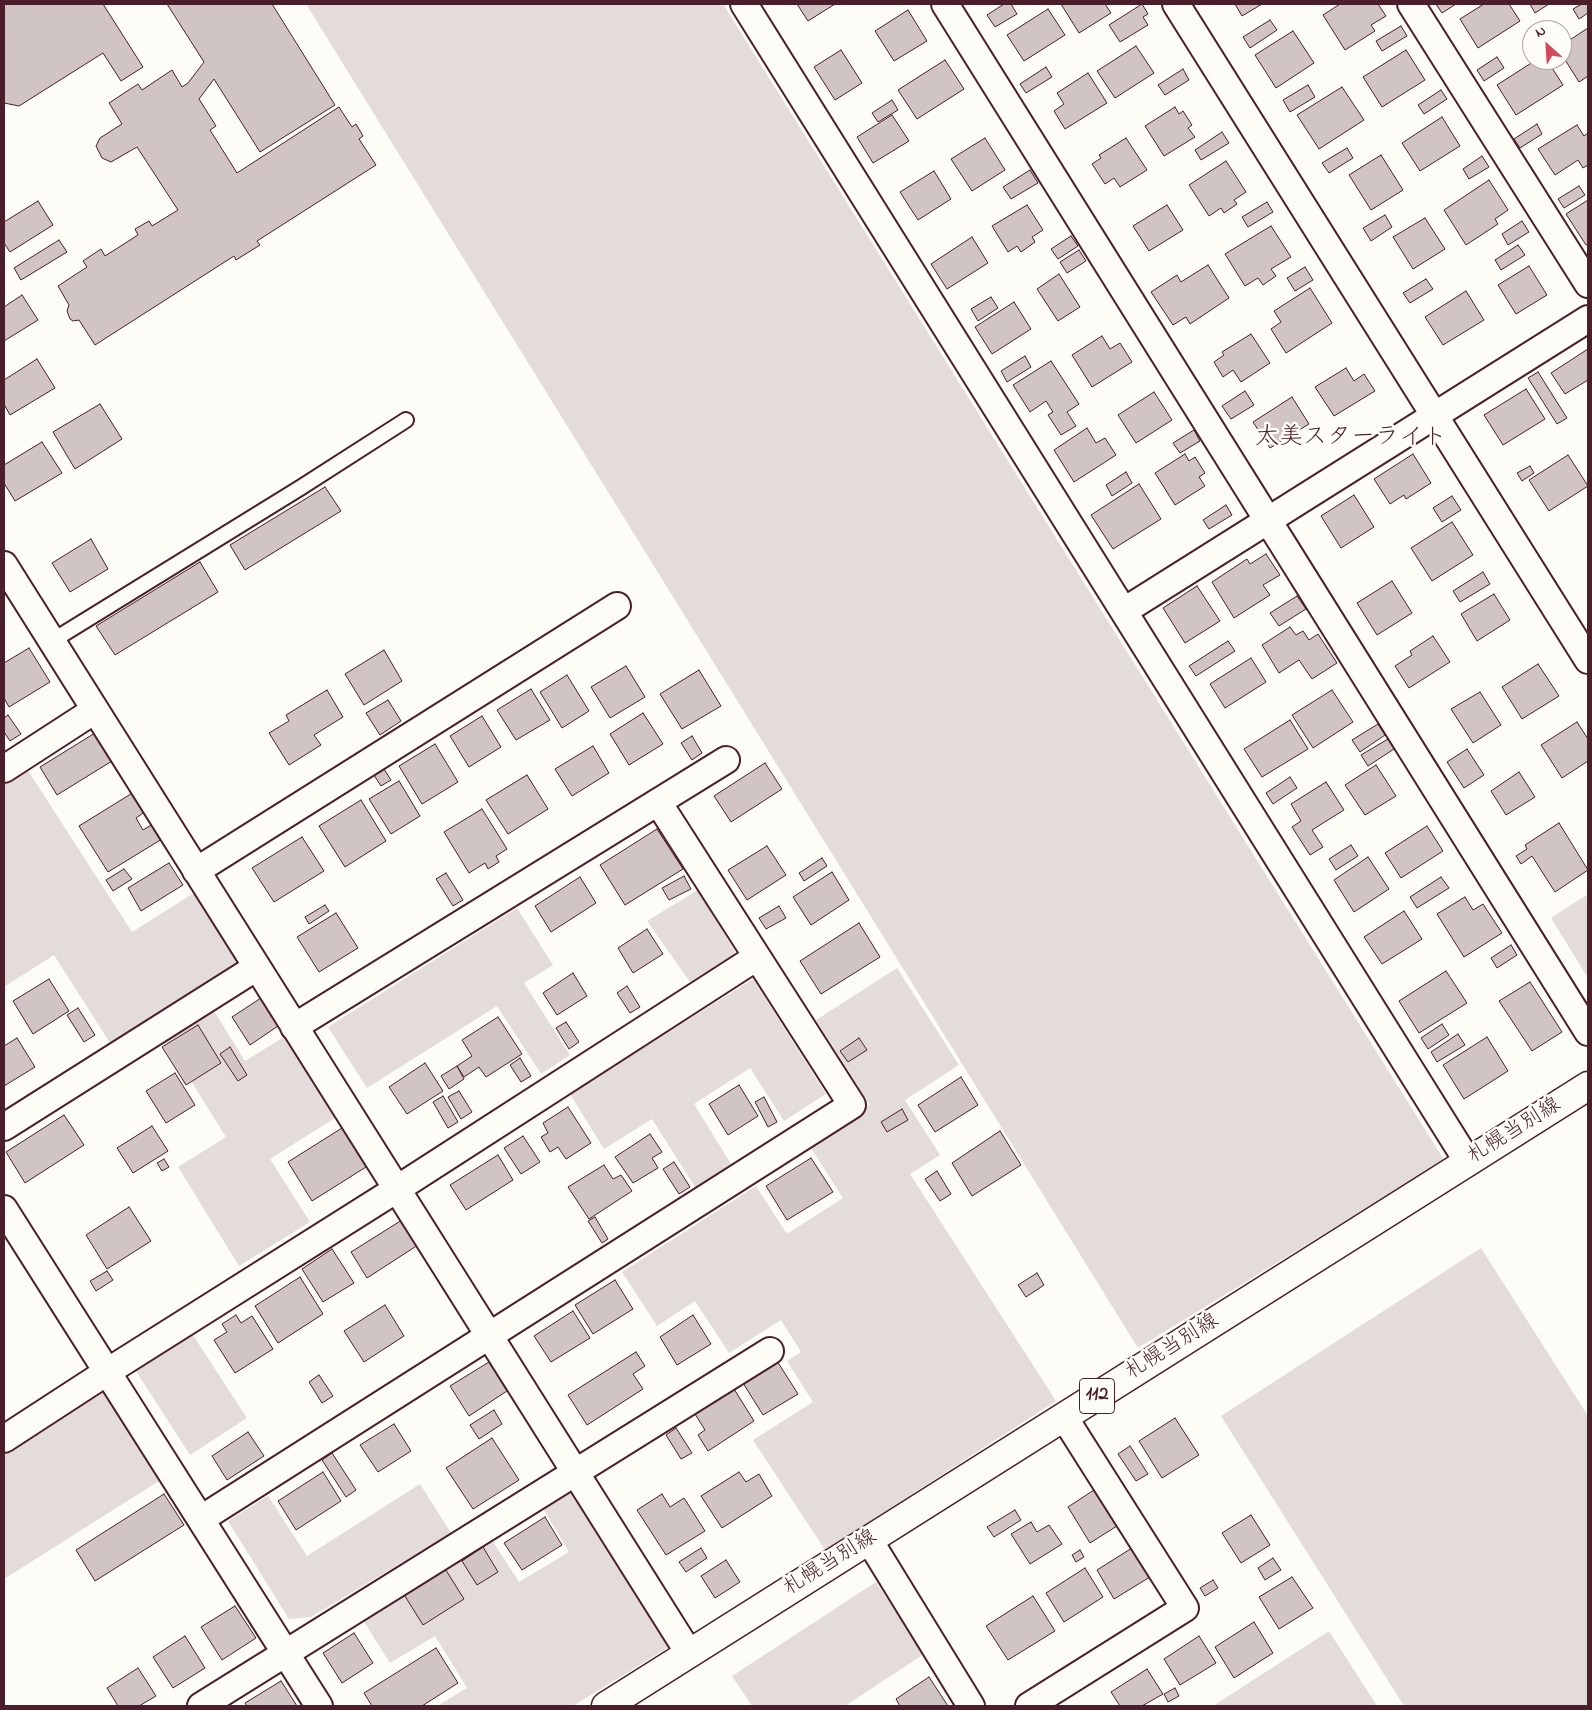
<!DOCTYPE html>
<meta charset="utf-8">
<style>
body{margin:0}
#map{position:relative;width:1592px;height:1710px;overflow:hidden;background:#fdfcf7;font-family:"Indie Flower",sans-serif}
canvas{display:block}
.frame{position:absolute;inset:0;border:5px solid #4a1f2b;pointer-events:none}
.north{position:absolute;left:1522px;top:20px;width:50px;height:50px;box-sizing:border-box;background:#fdfcf7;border:1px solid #b5a4a5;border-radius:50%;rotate:334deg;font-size:14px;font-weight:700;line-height:20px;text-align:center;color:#4a1f2b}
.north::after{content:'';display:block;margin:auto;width:18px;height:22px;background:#d1495b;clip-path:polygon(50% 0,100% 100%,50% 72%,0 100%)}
</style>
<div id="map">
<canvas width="1592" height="1710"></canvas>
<div class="frame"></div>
<div class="north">N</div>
</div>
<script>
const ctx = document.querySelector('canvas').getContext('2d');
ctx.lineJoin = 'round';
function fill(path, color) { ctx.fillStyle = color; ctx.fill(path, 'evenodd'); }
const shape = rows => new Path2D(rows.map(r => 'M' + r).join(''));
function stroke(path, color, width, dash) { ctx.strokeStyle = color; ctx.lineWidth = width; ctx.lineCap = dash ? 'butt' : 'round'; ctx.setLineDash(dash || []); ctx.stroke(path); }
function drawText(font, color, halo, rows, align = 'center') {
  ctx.font = font + ' "Indie Flower","Klee One",sans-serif'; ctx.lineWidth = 5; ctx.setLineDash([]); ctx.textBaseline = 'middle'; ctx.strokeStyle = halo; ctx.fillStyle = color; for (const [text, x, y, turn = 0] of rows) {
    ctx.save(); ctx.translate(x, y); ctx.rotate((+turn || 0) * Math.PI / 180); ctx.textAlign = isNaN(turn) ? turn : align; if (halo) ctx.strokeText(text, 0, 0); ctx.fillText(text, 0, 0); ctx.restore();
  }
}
fill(shape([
 [306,4,723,4,1444,1160,1138,1348],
 [27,769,132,932,194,893,238,961,110,1043,54,955,4,987,4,784],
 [698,890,736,954,690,982,647,921],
 [1588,894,1588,978,1551,918],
 [517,908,553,965,524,983,570,1055,541,1074,497,1006,367,1088,328,1027],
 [897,968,959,1065,905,1100,940,1155,910,1174,1056,1401,825,1550,753,1440,813,1402,787,1361,801,1352,781,1320,729,1353,695,1301,657,1326,622,1272,756,1186,787,1234,843,1198,809,1145,870,1105,816,1020],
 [753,979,826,1094,784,1121,750,1068,694,1104,731,1164,695,1187,652,1119,604,1149,570,1094],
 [214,1011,245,1061,284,1037,335,1118,270,1159,310,1222,239,1266,178,1167,226,1137,166,1041],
 [1481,1248,1588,1416,1588,1706,1404,1706,1221,1416],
 [191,1332,247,1418,190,1455,134,1368],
 [103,1392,159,1481,4,1579,4,1455],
 [420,1484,451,1533,311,1617,289,1619,228,1521,268,1496,307,1556],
 [573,1485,672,1645,573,1706,437,1706,467,1688,435,1636,390,1663,361,1617,490,1537,519,1582,569,1552,541,1505],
 [876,1582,924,1654,845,1706,752,1706,732,1676],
 [1329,1631,1377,1706,1213,1706]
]), '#e3dcda');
const building = shape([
 [4,4,103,4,143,67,121,81,103,53,19,106,4,103,4,4],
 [167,4,272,4,335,105,260,152,214,79,199,99,216,126,210,130,237,173,339,107,352,127,356,124,363,136,359,139,376,165,257,241,260,245,236,260,234,256,95,345,79,320,73,321,70,319,67,311,69,305,58,286,87,267,83,261,101,249,105,256,138,235,135,229,149,221,152,226,178,210,137,147,111,162,102,158,96,146,100,138,122,124,109,103,138,84,142,90,172,70,182,87,188,83,204,62,167,4],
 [797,4,835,4,808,21,797,4],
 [1004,4,1011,4,1017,14,995,27,987,15,1004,4],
 [1061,4,1105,4,1111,13,1079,33,1061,4],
 [1142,4,1148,14,1143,17,1148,25,1120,42,1109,25,1142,4],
 [1235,4,1262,4,1242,16,1235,4],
 [1340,4,1378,4,1386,16,1371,25,1375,31,1345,50,1323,15,1340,4],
 [1436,4,1456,4,1442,13,1436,4],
 [1484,4,1509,4,1520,21,1478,48,1460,19,1484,4],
 [1530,4,1549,4,1535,13,1530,4],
 [1582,4,1588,4,1588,13,1579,19,1573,9,1582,4],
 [1048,9,1065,35,1024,61,1007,35,1048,9],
 [908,10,927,41,894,61,875,31,908,10],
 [1270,20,1277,30,1250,48,1243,37,1270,20],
 [1401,26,1407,36,1382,51,1376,41,1401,26],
 [1588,28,1588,76,1579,82,1562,55,1562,45,1588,28],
 [1293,31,1314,63,1276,88,1255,55,1293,31],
 [1136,46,1154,73,1115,98,1097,71,1136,46],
 [841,50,862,83,835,100,814,67,841,50],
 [1406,50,1425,80,1382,107,1363,77,1406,50],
 [1497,57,1504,68,1484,81,1477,70,1497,57],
 [945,60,964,89,917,119,898,90,945,60],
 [1536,60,1547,60,1563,85,1516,115,1497,85,1536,60],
 [1046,67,1052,77,1026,93,1020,84,1046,67],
 [1183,69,1189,80,1165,95,1158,85,1183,69],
 [1088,73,1107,103,1065,129,1054,111,1064,104,1057,93,1088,73],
 [1308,85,1315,97,1290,112,1283,100,1308,85],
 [1342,87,1364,120,1319,149,1297,115,1342,87],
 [1441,90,1447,99,1424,114,1418,105,1441,90],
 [892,100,898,110,878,122,872,113,892,100],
 [1175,107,1179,114,1183,111,1192,125,1188,128,1195,137,1164,156,1145,126,1175,107],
 [892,115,909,141,873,163,857,137,892,115],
 [1442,117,1460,146,1420,171,1402,143,1442,117],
 [1537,124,1542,134,1520,148,1514,139,1537,124],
 [1577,125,1584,136,1588,133,1588,165,1583,168,1578,160,1555,175,1538,149,1577,125],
 [1222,132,1229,143,1201,160,1195,150,1222,132],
 [985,138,1005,170,972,191,951,159,985,138],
 [1126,138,1147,170,1120,187,1114,178,1105,184,1092,164,1101,158,1099,155,1126,138],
 [1347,148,1353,158,1329,173,1322,163,1347,148],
 [1381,155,1403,190,1371,210,1349,175,1381,155],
 [1482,156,1489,167,1469,179,1463,169,1482,156],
 [1226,161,1246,192,1234,200,1237,204,1224,213,1221,208,1209,216,1189,185,1226,161],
 [1030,170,1038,183,1011,199,1003,187,1030,170],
 [934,171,951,199,918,220,900,192,934,171],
 [1489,180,1508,210,1495,219,1498,224,1466,245,1444,210,1489,180],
 [1579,186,1585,195,1564,208,1558,199,1579,186],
 [1588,200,1588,244,1586,245,1566,214,1588,200],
 [38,201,53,225,10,252,4,243,4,222,38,201],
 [1267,202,1273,212,1248,227,1242,217,1267,202],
 [1027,205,1043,230,1032,237,1035,242,1021,252,1017,246,1008,252,992,226,1027,205],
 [1167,205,1183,230,1149,251,1133,226,1167,205],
 [1385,215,1392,227,1371,241,1363,228,1385,215],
 [1425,218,1445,249,1413,269,1393,237,1425,218],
 [1522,221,1529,232,1508,245,1502,234,1522,221],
 [1271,226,1291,257,1271,269,1276,276,1263,285,1258,278,1245,286,1225,254,1271,226],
 [1071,236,1078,246,1058,259,1051,249,1071,236],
 [972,237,988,263,947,289,931,264,972,237],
 [59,240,67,252,21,280,14,268,59,240],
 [1518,245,1525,255,1501,270,1495,260,1518,245],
 [1079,250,1086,261,1067,273,1060,262,1079,250],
 [1208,265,1229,298,1190,324,1186,317,1173,325,1151,292,1177,275,1181,282,1208,265],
 [1529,266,1547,295,1516,314,1498,285,1529,266],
 [1305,267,1313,280,1295,291,1287,278,1305,267],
 [1059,274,1080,307,1058,321,1037,289,1059,274],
 [1426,279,1433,289,1410,303,1403,293,1426,279],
 [1310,288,1332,323,1286,353,1271,329,1281,322,1274,311,1310,288],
 [1466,291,1484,320,1443,345,1425,317,1466,291],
 [22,295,38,320,4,341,4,307,22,295],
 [991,297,998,308,978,321,971,309,991,297],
 [1014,302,1031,329,992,354,975,327,1014,302],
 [1251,334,1270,363,1241,382,1233,370,1223,377,1214,362,1224,355,1222,352,1251,334],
 [1102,336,1110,349,1120,343,1132,362,1092,387,1072,355,1102,336],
 [1588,349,1588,380,1565,394,1551,373,1588,349],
 [1025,356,1031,367,1007,382,1001,371,1025,356],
 [37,359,55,388,10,415,4,404,4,380,37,359],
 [1051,361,1079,404,1067,412,1076,426,1061,435,1048,415,1053,412,1046,401,1030,412,1013,385,1051,361],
 [1346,368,1354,381,1364,374,1375,391,1334,416,1315,387,1346,368],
 [1538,372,1567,418,1557,424,1528,378,1538,372],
 [1526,389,1545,419,1503,445,1484,415,1526,389],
 [1245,391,1254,405,1231,419,1222,406,1245,391],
 [1154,392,1172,420,1136,443,1118,415,1154,392],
 [1292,397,1309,424,1270,448,1253,422,1292,397],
 [100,404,122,439,75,469,53,432,100,404],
 [1087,428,1096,443,1105,438,1116,455,1074,482,1054,450,1087,428],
 [1194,430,1200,441,1180,453,1173,443,1194,430],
 [42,442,62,473,15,501,4,483,4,465,42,442],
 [1185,454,1189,461,1195,457,1205,473,1199,477,1205,486,1175,505,1155,473,1185,454],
 [1413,454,1431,483,1406,499,1404,495,1390,504,1374,479,1413,454],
 [1568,455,1588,486,1549,511,1529,480,1568,455],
 [1530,466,1534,473,1522,481,1517,473,1530,466],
 [1126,472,1132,483,1112,496,1106,485,1126,472],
 [1139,484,1161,519,1113,549,1091,515,1139,484],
 [325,487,341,511,245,570,230,545,325,487],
 [1354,495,1374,527,1341,548,1321,516,1354,495],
 [1452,496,1461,510,1442,522,1433,508,1452,496],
 [1226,505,1232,515,1209,529,1203,520,1226,505],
 [1452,522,1473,555,1432,581,1411,548,1452,522],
 [91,539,108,569,70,592,52,563,91,539],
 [1266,554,1280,575,1263,585,1270,595,1234,618,1212,582,1247,559,1250,564,1266,554],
 [200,562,218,592,115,655,96,626,200,562],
 [1483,572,1490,584,1460,602,1453,591,1483,572],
 [1392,581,1412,613,1377,635,1357,603,1392,581],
 [1197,586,1220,621,1185,643,1163,608,1197,586],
 [1494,594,1510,620,1477,641,1461,614,1494,594],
 [1297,596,1306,609,1279,626,1270,613,1297,596],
 [1290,627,1296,635,1303,631,1309,640,1318,634,1337,663,1312,679,1299,660,1279,673,1262,645,1290,627],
 [1433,636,1450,662,1409,688,1395,666,1412,655,1410,651,1433,636],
 [1228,641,1235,651,1196,676,1189,666,1228,641],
 [29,648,50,682,9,707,4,698,4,663,29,648],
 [384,650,402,681,364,705,345,674,384,650],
 [1251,658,1266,682,1225,708,1210,684,1251,658],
 [1538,664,1559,696,1522,719,1502,687,1538,664],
 [626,666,645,697,610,718,591,687,626,666],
 [699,670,721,706,682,729,660,694,699,670],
 [567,675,589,711,562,728,540,692,567,675],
 [531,689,550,720,516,740,497,710,531,689],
 [327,690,343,717,314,735,321,745,289,765,269,733,289,721,286,715,327,690],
 [1332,690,1353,722,1313,748,1292,715,1332,690],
 [1480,692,1501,725,1473,743,1451,709,1480,692],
 [388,700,401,721,380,735,366,713,388,700],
 [643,713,663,744,629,765,610,734,643,713],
 [8,715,21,734,10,741,4,732,4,718,8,715],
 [482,716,501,747,469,767,450,736,482,716],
 [1290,720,1308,749,1262,777,1244,749,1290,720],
 [1577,722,1588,739,1588,761,1562,778,1541,745,1577,722],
 [1378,724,1385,735,1360,752,1352,740,1378,724],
 [95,733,112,761,57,795,40,767,95,733],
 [692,736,702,753,692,760,681,743,692,736],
 [1388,739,1394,749,1368,766,1361,755,1388,739],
 [435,744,458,782,422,804,399,766,435,744],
 [593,746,609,773,572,796,555,769,593,746],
 [1467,749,1484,775,1464,788,1447,762,1467,749],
 [765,763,782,789,731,822,714,796,765,763],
 [1376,765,1396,796,1365,815,1345,785,1376,765],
 [382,766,391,780,381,786,372,772,382,766],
 [1519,772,1535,797,1506,815,1491,791,1519,772],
 [527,775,548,809,508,834,486,800,527,775],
 [1290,777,1297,788,1273,804,1266,793,1290,777],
 [399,781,420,816,391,834,369,799,399,781],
 [1326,782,1344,810,1312,830,1323,847,1310,855,1292,827,1301,821,1291,804,1326,782],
 [134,792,146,811,136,818,143,830,153,824,162,839,108,872,79,826,134,792],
 [361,800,386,841,345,867,319,826,361,800],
 [482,809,507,849,496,856,499,862,488,869,485,863,469,873,444,832,482,809],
 [1559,823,1588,870,1555,892,1532,856,1521,864,1516,856,1527,849,1525,845,1559,823],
 [1427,826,1443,851,1401,878,1385,853,1427,826],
 [657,829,683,869,625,905,600,865,657,829],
 [302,837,324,871,274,902,252,868,302,837],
 [1351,845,1358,856,1336,870,1329,859,1351,845],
 [767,846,786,875,747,900,728,870,767,846],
 [1368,857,1389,889,1354,912,1334,880,1368,857],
 [822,858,827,866,804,881,799,873,822,858],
 [169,863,183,885,141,911,128,888,169,863],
 [124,869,132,879,113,891,106,880,124,869],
 [832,872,849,900,811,925,793,897,832,872],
 [446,873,463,900,453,906,436,879,446,873],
 [684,876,691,889,669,900,662,888,684,876],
 [580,877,596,903,551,932,535,906,580,877],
 [1441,877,1449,888,1417,908,1410,897,1441,877],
 [1465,897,1473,910,1483,904,1502,933,1464,957,1437,914,1465,897],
 [325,905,329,911,309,924,305,917,325,905],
 [779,906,786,918,766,929,759,918,779,906],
 [1404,911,1422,939,1382,964,1364,937,1404,911],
 [336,913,358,948,319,972,297,937,336,913],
 [859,923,880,957,821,994,800,961,859,923],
 [647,929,663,954,633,973,618,948,647,929],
 [1511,945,1517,955,1497,968,1491,958,1511,945],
 [1446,971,1467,1003,1419,1033,1399,1001,1446,971],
 [573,973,587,996,557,1015,543,993,573,973],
 [49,979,69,1011,33,1034,13,1001,49,979],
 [1530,982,1562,1032,1532,1051,1499,1001,1530,982],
 [627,986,640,1007,630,1013,617,993,627,986],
 [264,996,281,1024,250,1045,232,1017,264,996],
 [78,1008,95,1035,84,1042,67,1015,78,1008],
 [498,1017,522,1054,486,1077,479,1067,464,1077,457,1066,472,1056,462,1040,498,1017],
 [566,1022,579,1042,569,1049,556,1028,566,1022],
 [1442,1024,1449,1035,1428,1049,1421,1038,1442,1024],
 [198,1025,221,1063,186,1085,162,1047,198,1025],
 [1458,1034,1465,1045,1437,1062,1431,1052,1458,1034],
 [1487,1037,1508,1071,1464,1099,1443,1065,1487,1037],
 [17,1038,35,1067,4,1086,4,1046,17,1038],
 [859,1038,867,1050,848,1062,840,1051,859,1038],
 [230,1047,247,1075,238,1081,220,1054,230,1047],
 [520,1058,531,1076,521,1082,510,1065,520,1058],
 [425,1063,443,1091,407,1114,389,1087,425,1063],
 [457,1066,464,1079,449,1089,441,1076,457,1066],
 [175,1073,195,1105,166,1123,146,1091,175,1073],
 [961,1077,978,1105,935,1132,918,1105,961,1077],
 [739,1085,758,1116,728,1135,709,1104,739,1085],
 [459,1091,472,1112,461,1119,448,1097,459,1091],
 [443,1096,458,1122,448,1128,433,1102,443,1096],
 [764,1097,777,1122,768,1127,755,1102,764,1097],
 [568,1107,591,1143,566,1159,558,1147,550,1152,541,1137,548,1133,543,1123,568,1107],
 [902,1109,908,1120,887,1132,881,1122,902,1109],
 [64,1115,84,1145,25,1183,6,1152,64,1115],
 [152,1126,168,1151,133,1173,117,1148,152,1126],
 [342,1128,366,1167,312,1201,288,1162,342,1128],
 [1000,1131,1021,1165,972,1196,952,1163,1000,1131],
 [650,1134,662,1152,652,1158,658,1168,633,1183,615,1157,650,1134],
 [523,1136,540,1162,521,1174,504,1148,523,1136],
 [498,1155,513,1180,466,1210,450,1185,498,1155],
 [811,1158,833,1192,787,1220,766,1186,811,1158],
 [164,1159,169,1167,162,1171,157,1163,164,1159],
 [674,1162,690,1187,679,1194,663,1169,674,1162],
 [604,1165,613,1179,621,1175,632,1191,589,1219,568,1187,604,1165],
 [937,1171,951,1194,940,1201,925,1179,937,1171],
 [129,1207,151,1241,107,1269,86,1235,129,1207],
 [595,1217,608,1239,602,1243,588,1221,595,1217],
 [402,1220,418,1245,367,1278,351,1252,402,1220],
 [332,1249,354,1283,323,1302,302,1269,332,1249],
 [107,1271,113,1280,96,1291,90,1281,107,1271],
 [1037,1273,1044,1285,1026,1297,1018,1285,1037,1273],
 [300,1277,323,1314,278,1343,255,1306,300,1277],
 [615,1280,633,1309,593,1334,575,1305,615,1280],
 [385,1305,404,1336,364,1362,344,1331,385,1305],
 [573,1311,590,1338,551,1362,534,1336,573,1311],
 [236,1315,241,1323,252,1316,273,1349,235,1373,214,1340,227,1332,222,1324,236,1315],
 [693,1315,711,1344,677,1365,660,1337,693,1315],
 [636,1352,645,1366,633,1374,643,1389,587,1425,568,1395,636,1352],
 [777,1361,798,1394,763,1415,743,1383,777,1361],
 [489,1362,507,1391,469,1416,450,1386,489,1362],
 [319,1375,333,1396,322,1403,309,1382,319,1375],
 [734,1389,754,1421,708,1451,698,1435,705,1430,695,1414,734,1389],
 [494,1410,502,1424,479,1439,470,1425,494,1410],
 [1175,1418,1199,1455,1162,1478,1139,1441,1175,1418],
 [394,1424,411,1451,378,1472,360,1445,394,1424],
 [676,1428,692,1453,681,1459,666,1435,676,1428],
 [248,1432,264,1456,227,1480,212,1456,248,1432],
 [492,1438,519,1480,473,1509,446,1468,492,1438],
 [1130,1446,1148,1474,1136,1481,1118,1454,1130,1446],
 [332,1453,356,1490,346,1497,322,1460,332,1453],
 [323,1472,341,1501,296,1530,278,1501,323,1472],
 [739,1472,746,1482,759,1474,772,1496,722,1528,701,1496,739,1472],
 [1094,1490,1117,1526,1090,1543,1068,1507,1094,1490],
 [164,1494,184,1525,95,1581,76,1550,164,1494],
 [662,1494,670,1507,684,1498,705,1531,666,1555,637,1510,662,1494],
 [1015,1510,1021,1520,994,1537,987,1527,1015,1510],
 [1251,1515,1270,1545,1241,1563,1222,1533,1251,1515],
 [545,1517,562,1545,522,1570,504,1543,545,1517],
 [1031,1522,1037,1532,1049,1525,1062,1544,1030,1564,1011,1534,1031,1522],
 [483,1547,498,1572,477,1585,462,1561,483,1547],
 [701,1548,707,1558,686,1572,679,1562,701,1548],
 [1132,1548,1150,1577,1114,1599,1097,1570,1132,1548],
 [1080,1550,1084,1557,1076,1562,1072,1555,1080,1550],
 [1273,1558,1281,1570,1265,1580,1258,1568,1273,1558],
 [726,1560,740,1582,715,1598,701,1576,726,1560],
 [444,1567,464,1599,423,1625,403,1593,444,1567],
 [1085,1568,1103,1597,1064,1622,1046,1593,1085,1568],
 [1292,1577,1313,1608,1279,1629,1259,1597,1292,1577],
 [1213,1580,1218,1588,1205,1596,1200,1588,1213,1580],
 [1033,1596,1055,1631,1008,1660,986,1626,1033,1596],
 [235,1606,256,1638,222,1660,201,1627,235,1606],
 [1254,1622,1273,1653,1234,1678,1215,1647,1254,1622],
 [354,1633,373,1663,342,1683,323,1653,354,1633],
 [185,1636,205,1668,173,1688,153,1657,185,1636],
 [1199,1636,1216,1663,1180,1685,1164,1659,1199,1636],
 [436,1648,458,1683,422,1706,372,1706,364,1693,436,1648],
 [138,1668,156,1696,139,1706,118,1706,107,1688,138,1668],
 [1147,1669,1163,1694,1142,1706,1120,1706,1111,1692,1147,1669],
 [929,1677,948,1706,900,1706,896,1699,929,1677],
 [281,1681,297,1706,247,1706,245,1703,281,1681],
 [1175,1688,1179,1696,1168,1702,1164,1694,1175,1688]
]);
fill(building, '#d0c5c4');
stroke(building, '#4a1f2b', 1);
const service = shape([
 [52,641,300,488,406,420]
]);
const minor = shape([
 [744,4,1468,1162],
 [945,4,1588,1032],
 [1176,4,1588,660],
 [1411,4,1588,284],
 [4,565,689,1653],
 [1124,611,1588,319],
 [4,769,95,710],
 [196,871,617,606],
 [294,1027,726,760],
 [4,1127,257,967],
 [4,1209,319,1706],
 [4,1439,107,1372,397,1189,757,957],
 [201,1519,852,1105,658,802],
 [869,1540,971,1706],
 [201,1706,770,1351],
 [1029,1706,1185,1608,1064,1417]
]);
const primary = shape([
 [606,1706,1588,1086]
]);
stroke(service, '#4a1f2b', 18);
stroke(minor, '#4a1f2b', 30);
stroke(primary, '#4a1f2b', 31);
stroke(service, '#fdfcf7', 14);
stroke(minor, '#fdfcf7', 26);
stroke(primary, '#fdfcf7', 28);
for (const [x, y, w] of [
 [1097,1396,35]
]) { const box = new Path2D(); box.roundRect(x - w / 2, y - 17.5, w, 35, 4); ctx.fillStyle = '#fdfcf7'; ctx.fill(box); stroke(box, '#4a1f2b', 1); }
drawText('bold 20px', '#4a1f2b', null, [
 ["112",1097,1396]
]);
drawText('21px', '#4a1f2b', '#fdfcf7', [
 ["札幌当別線",1515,1132,-32],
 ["札幌当別線",1173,1348,-32],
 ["札幌当別線",831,1564,-32]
]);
drawText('24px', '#4a1f2b', '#fdfcf7', [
 ["太美スターライト",1351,439]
]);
</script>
